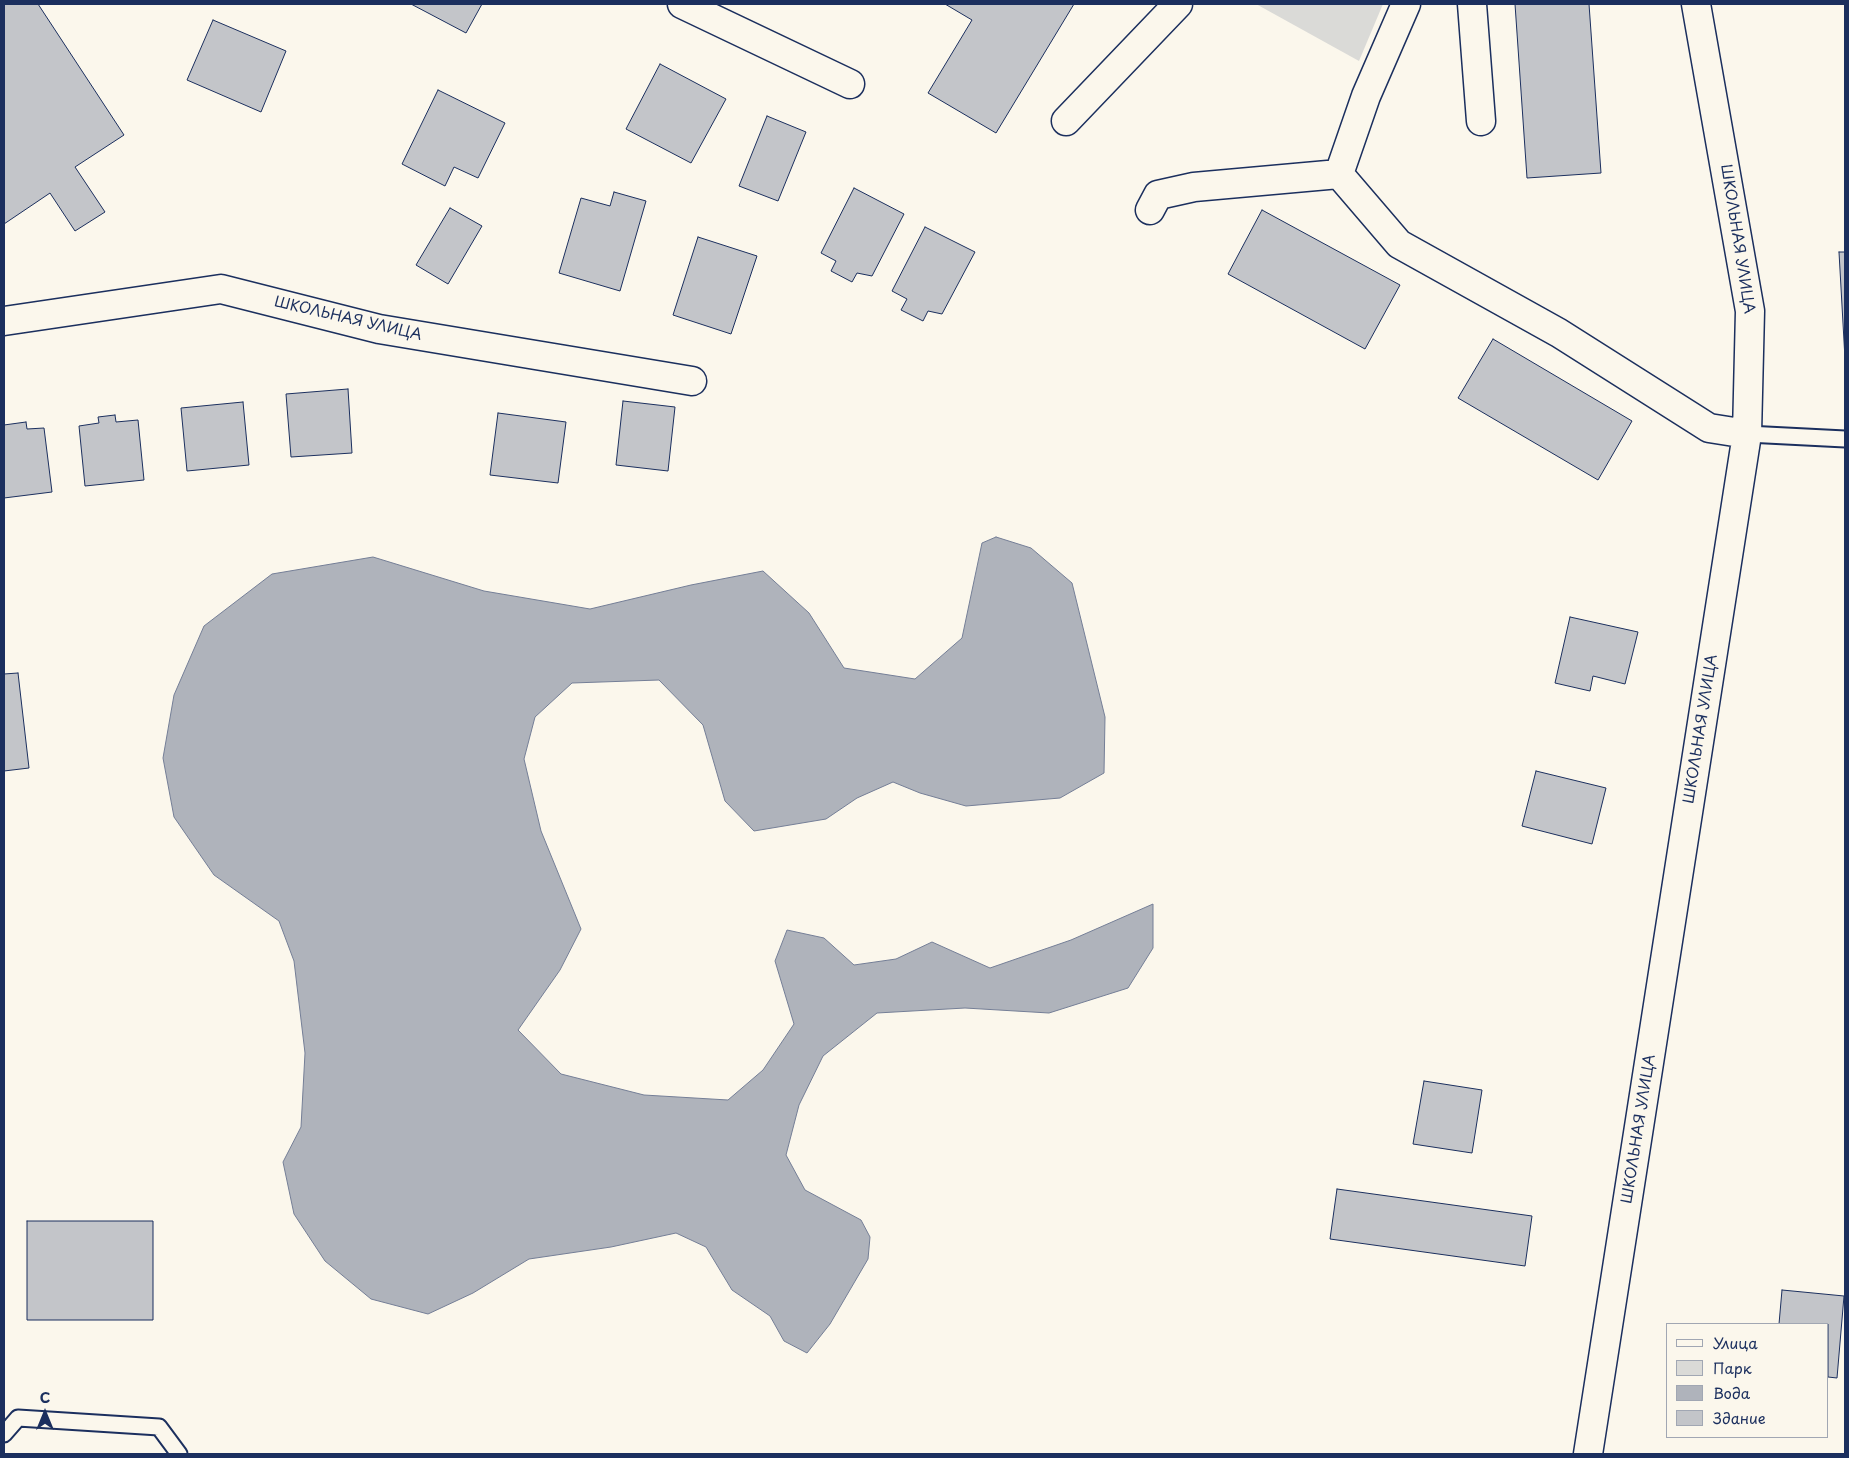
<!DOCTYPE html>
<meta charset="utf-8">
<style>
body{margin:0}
#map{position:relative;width:1849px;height:1458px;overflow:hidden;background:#fbf7ec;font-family:"Playpen Sans",sans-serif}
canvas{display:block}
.frame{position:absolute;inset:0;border:5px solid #1b2f5e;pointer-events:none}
.legend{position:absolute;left:1666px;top:1323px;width:162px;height:115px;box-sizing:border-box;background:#fbf7ec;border:1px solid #a1a7b3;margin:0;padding:6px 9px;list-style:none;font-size:15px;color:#1b2f5e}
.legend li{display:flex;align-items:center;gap:10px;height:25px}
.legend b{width:25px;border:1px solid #a1a7b3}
.north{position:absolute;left:20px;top:1388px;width:50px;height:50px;-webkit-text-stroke:4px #fbf7ec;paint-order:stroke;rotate:0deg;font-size:14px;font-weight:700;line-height:20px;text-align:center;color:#1b2f5e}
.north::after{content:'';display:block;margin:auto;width:18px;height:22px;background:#1b2f5e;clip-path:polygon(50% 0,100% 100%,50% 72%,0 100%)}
</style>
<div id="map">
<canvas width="1849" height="1458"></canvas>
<div class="frame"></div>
<ul class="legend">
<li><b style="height:6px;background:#fbf7ec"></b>Улица</li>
<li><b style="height:14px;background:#dadad7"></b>Парк</li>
<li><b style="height:14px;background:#afb3bb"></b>Вода</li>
<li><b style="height:14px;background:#c3c5c9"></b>Здание</li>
</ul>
<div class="north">С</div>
</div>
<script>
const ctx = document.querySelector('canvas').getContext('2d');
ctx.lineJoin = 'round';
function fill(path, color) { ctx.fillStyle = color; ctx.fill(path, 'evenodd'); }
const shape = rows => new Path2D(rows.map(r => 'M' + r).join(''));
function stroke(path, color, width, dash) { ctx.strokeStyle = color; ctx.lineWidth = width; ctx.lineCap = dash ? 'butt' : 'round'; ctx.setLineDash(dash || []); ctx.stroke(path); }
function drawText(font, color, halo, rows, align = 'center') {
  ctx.font = font + ' "Playpen Sans",sans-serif'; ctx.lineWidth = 4; ctx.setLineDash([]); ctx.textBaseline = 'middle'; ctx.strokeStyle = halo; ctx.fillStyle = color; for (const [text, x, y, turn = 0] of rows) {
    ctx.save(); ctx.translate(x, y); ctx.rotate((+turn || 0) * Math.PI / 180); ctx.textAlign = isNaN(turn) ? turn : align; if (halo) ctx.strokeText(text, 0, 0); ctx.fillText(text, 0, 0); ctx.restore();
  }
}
fill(shape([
 [1256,4,1383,4,1359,61]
]), '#dadad7');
const water = shape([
 [996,537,1031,548,1072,583,1105,717,1104,773,1060,798,966,806,920,793,893,782,857,798,826,819,754,831,725,801,703,725,659,680,572,683,535,717,524,759,541,831,581,929,560,970,518,1030,561,1074,644,1095,728,1100,763,1070,794,1024,775,961,787,930,824,938,854,965,896,959,932,942,990,968,1071,940,1153,904,1153,948,1128,988,1049,1013,965,1008,877,1013,823,1056,799,1105,786,1155,805,1190,861,1220,870,1237,868,1259,830,1324,807,1353,784,1341,770,1316,732,1290,706,1247,676,1233,611,1247,529,1259,473,1293,428,1314,371,1299,325,1261,294,1214,283,1162,301,1127,305,1053,294,961,279,921,214,875,174,817,163,758,174,695,204,626,272,574,373,557,484,591,590,609,691,585,763,571,809,613,844,668,915,679,962,638,982,543,996,537]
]);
fill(water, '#afb3bb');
stroke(water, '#747e96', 1);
const building = shape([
 [4,4,38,4,124,135,75,167,105,212,75,231,50,193,4,224,4,4],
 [411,4,482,4,466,33,411,4],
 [945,4,1074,4,996,133,928,93,972,20,945,4],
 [1515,4,1589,4,1601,173,1527,178,1515,4],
 [213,20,286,51,261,112,187,80,213,20],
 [660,64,726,99,691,163,626,129,660,64],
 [438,90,505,123,478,178,454,167,445,186,402,164,438,90],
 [767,116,806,132,778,201,739,186,767,116],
 [854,188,904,214,872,276,857,273,852,282,831,271,836,261,821,253,854,188],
 [614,192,646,201,620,291,559,273,581,198,610,206,614,192],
 [450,208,482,226,448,284,416,265,450,208],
 [1262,210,1400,285,1365,349,1228,274,1262,210],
 [925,227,975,252,942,314,928,311,923,321,901,310,907,299,892,291,925,227],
 [698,237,757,256,731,334,673,315,698,237],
 [1839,252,1845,252,1845,359,1839,252],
 [1493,339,1632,421,1598,480,1458,398,1493,339],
 [348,389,352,453,291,457,286,394,348,389],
 [623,401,675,407,668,471,616,465,623,401],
 [243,402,249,465,187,471,181,408,243,402],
 [498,413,566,422,558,483,490,475,498,413],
 [115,415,116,422,138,420,144,480,85,486,79,426,99,423,98,417,115,415],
 [26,422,27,429,44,428,52,492,4,498,4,425,26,422],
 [1570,617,1638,632,1625,684,1593,676,1590,691,1555,683,1570,617],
 [18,673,29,768,4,771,4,674,18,673],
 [1536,771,1606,788,1592,844,1522,826,1536,771],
 [1424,1081,1482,1090,1472,1153,1413,1144,1424,1081],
 [1337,1189,1532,1216,1525,1266,1330,1239,1337,1189],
 [27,1221,153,1221,153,1320,27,1320,27,1221],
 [1782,1290,1844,1296,1837,1378,1828,1377,1828,1324,1779,1324,1782,1290]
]);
fill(building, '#c3c5c9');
stroke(building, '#1b2f5e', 1);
const service = shape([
 [1747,434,1845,439],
 [4,1434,18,1418,159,1427,179,1454]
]);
const minor = shape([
 [682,4,850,84],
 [1472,4,1481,121],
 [1066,121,1178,4],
 [1339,174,1399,244,1559,333,1709,428,1747,434],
 [1150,210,1158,195,1194,187,1339,174,1366,96,1406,4],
 [4,321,221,289,379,329,692,381],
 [1588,1454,1747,434,1750,311,1696,4]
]);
stroke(service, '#1b2f5e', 19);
stroke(minor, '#1b2f5e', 31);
stroke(service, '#fbf7ec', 15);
stroke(minor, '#fbf7ec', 28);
drawText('15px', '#1b2f5e', '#fbf7ec', [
 ["ШКОЛЬНАЯ УЛИЦА",1737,239,81],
 ["ШКОЛЬНАЯ УЛИЦА",348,319,13],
 ["ШКОЛЬНАЯ УЛИЦА",1701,729,-81],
 ["ШКОЛЬНАЯ УЛИЦА",1639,1129,-81]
]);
</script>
